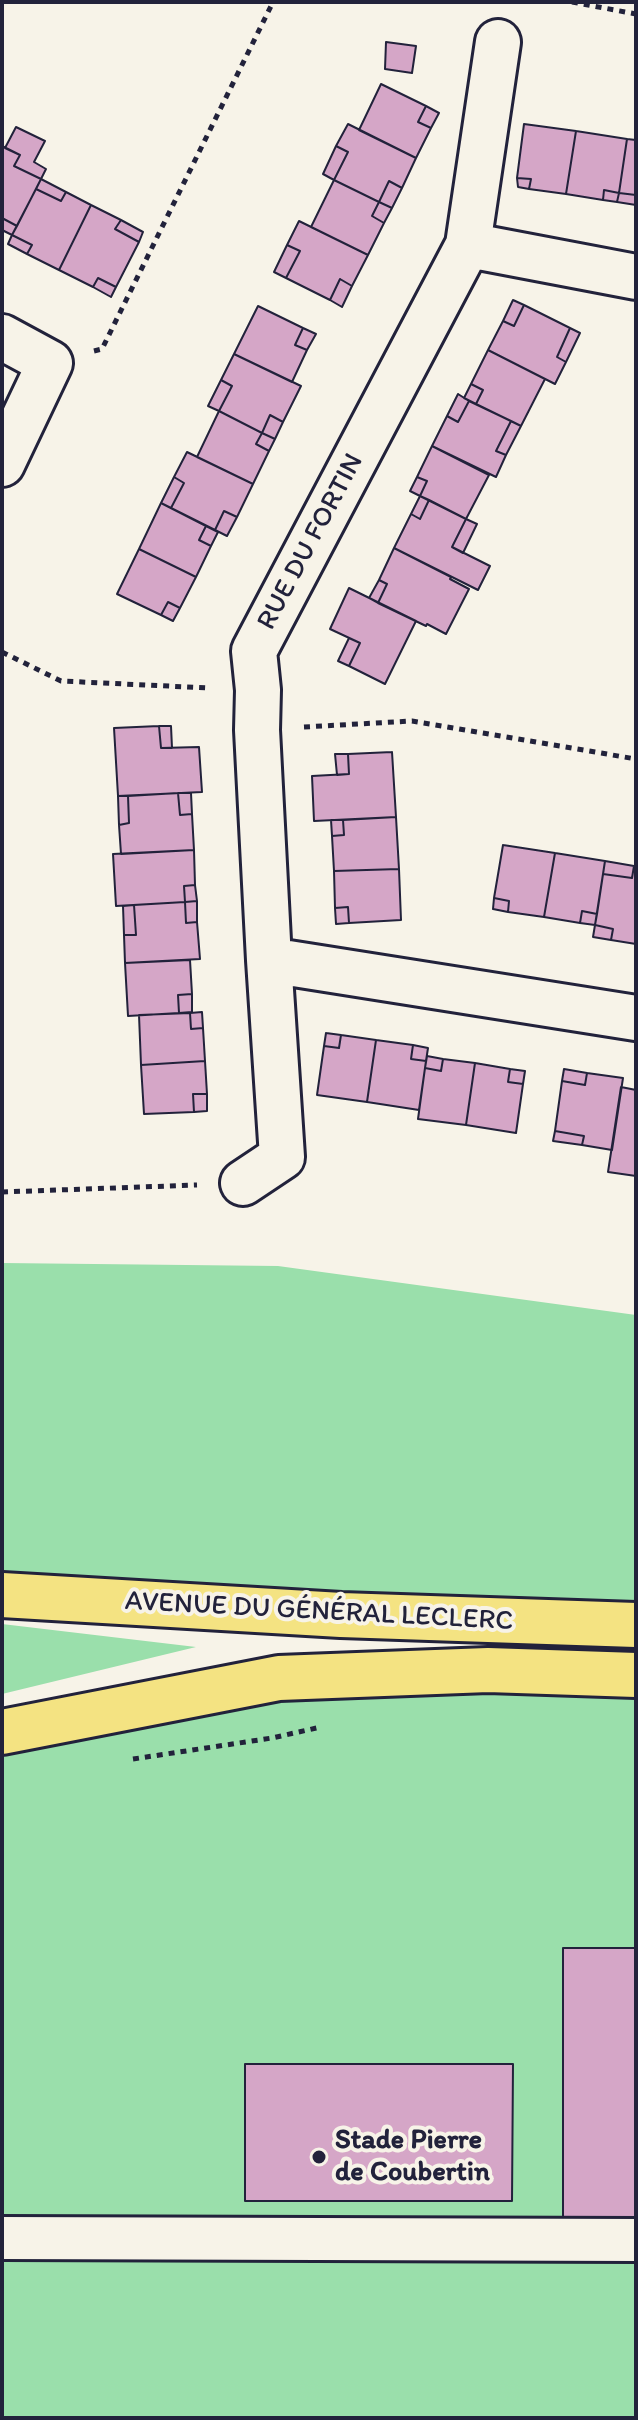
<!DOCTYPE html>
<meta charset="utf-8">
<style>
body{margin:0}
#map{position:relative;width:638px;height:2420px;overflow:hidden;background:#f7f3e8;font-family:Itim,sans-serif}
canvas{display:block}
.frame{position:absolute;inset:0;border:4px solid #22223b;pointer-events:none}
</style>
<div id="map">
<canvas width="638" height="2420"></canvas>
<div class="frame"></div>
</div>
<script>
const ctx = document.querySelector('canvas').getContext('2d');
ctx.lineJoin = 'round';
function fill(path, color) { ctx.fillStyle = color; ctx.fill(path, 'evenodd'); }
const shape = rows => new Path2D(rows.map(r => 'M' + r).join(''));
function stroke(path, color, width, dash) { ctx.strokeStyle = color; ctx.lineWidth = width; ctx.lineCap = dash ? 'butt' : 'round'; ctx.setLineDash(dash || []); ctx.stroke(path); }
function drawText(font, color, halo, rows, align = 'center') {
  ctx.font = font + ' Itim,sans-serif'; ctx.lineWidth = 8; ctx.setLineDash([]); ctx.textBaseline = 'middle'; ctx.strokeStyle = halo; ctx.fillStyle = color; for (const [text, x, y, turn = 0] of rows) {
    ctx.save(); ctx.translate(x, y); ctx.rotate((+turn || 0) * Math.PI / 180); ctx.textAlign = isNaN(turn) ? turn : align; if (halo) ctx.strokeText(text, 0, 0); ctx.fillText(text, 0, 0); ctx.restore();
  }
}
fill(shape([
 [2,1263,278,1266,636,1315,636,1614,2,1577],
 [2,1624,196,1647,2,1694],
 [378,1690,636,1699,636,2418,2,2418,2,1755,264,1698]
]), '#9adfab');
const building = shape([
 [386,42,416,46,412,73,385,69,386,42],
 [381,84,426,106,418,122,431,128,416,158,359,130,381,84],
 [426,106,439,113,431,128,418,122,426,106],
 [348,124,416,158,402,188,389,181,379,202,334,180,348,152,336,146,348,124],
 [524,124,576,131,566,194,529,189,531,179,517,178,524,124],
 [16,127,45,141,34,162,46,169,41,179,14,166,20,155,5,148,16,127],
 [576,131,627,139,619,193,604,190,603,200,566,194,576,131],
 [627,139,636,140,636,195,619,193,627,139],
 [2,146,20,155,14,166,41,179,17,226,2,218,2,146],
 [336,146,348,152,334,180,323,174,336,146],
 [517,178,531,179,529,189,518,187,517,178],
 [41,179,66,192,61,201,36,189,41,179],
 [334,180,379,202,372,216,384,223,368,255,311,227,334,180],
 [389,181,402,188,392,208,379,202,389,181],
 [36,189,61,201,66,192,91,205,59,270,27,254,32,245,12,235,36,189],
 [604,190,619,193,617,202,603,200,604,190],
 [619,193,636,195,636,205,617,202,619,193],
 [379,202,392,208,384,223,372,216,379,202],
 [91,205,121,220,115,229,139,242,116,287,98,278,93,287,59,270,91,205],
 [2,218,17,226,12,235,2,230,2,218],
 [121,220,143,232,139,242,115,229,121,220],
 [299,221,368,255,352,286,340,279,330,300,286,278,300,251,287,245,299,221],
 [12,235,32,245,27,254,8,244,12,235],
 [287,245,300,251,286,278,274,272,287,245],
 [98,278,116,287,111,297,93,287,98,278],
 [340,279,352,286,342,307,330,300,340,279],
 [513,300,524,305,514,326,503,321,513,300],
 [524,305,570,328,557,357,566,362,555,384,488,350,503,321,514,326,524,305],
 [258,306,303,328,295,345,307,350,292,382,234,354,258,306],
 [303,328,316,334,307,350,295,345,303,328],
 [570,328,580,333,566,362,557,357,570,328],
 [488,350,545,379,521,426,476,404,483,390,471,384,488,350],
 [234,354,301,386,283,422,270,415,262,433,219,411,232,386,221,380,234,354],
 [221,380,232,386,219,411,208,406,221,380],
 [471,384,483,390,476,404,464,398,471,384],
 [458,394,469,401,458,422,447,416,458,394],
 [469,401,511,421,496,451,506,455,496,477,432,446,447,416,458,422,469,401],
 [219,411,262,433,256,444,269,451,253,484,197,457,219,411],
 [270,415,283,422,275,439,262,433,270,415],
 [511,421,521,426,506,455,496,451,511,421],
 [262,433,275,439,269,451,256,444,262,433],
 [432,446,489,475,466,519,420,496,427,481,417,477,432,446],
 [187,452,253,484,237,517,224,511,215,530,171,508,184,483,174,477,187,452],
 [174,477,184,483,171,508,161,503,174,477],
 [417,477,427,481,420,496,410,491,417,477],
 [420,496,429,500,420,519,411,514,420,496],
 [429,500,466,519,452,547,490,566,478,590,394,548,411,514,420,519,429,500],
 [161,503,206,526,199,540,211,546,196,577,139,549,161,503],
 [224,511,237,517,227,536,215,530,224,511],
 [466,519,477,524,463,553,452,547,466,519],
 [206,526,218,532,211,546,199,540,206,526],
 [394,548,451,577,450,579,469,589,446,634,427,624,426,626,378,603,387,584,379,580,394,548],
 [139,549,196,577,180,608,168,602,161,615,117,594,139,549],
 [379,580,387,584,378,603,369,598,379,580],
 [349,588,416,621,385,684,349,666,360,643,330,629,349,588],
 [168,602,180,608,173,621,161,615,168,602],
 [349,638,360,643,349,666,338,661,349,638],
 [159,726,161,748,199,747,202,792,118,796,114,728,159,726],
 [159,726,171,726,172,748,161,748,159,726],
 [392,752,396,817,314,821,312,776,349,774,348,754,392,752],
 [335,754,348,754,349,774,337,775,335,754],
 [178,793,180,815,192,814,194,850,121,854,119,825,129,823,128,796,178,793],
 [178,793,191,793,192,814,180,815,178,793],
 [118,796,128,796,129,823,119,825,118,796],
 [396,817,399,869,334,871,332,836,344,835,343,820,396,817],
 [331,820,343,820,344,835,332,836,331,820],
 [503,845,555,853,544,917,508,912,509,901,494,898,503,845],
 [194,850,195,885,184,886,185,902,116,906,113,854,194,850],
 [555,853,605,861,597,914,582,911,580,923,544,917,555,853],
 [605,861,634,866,632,878,603,874,605,861],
 [634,866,636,866,636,944,611,940,613,929,595,925,603,874,632,878,634,866],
 [399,869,401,920,349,923,348,907,335,908,334,871,399,869],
 [195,885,197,901,185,902,184,886,195,885],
 [494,898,509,901,508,912,493,909,494,898],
 [197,901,197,922,186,923,185,902,197,901],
 [185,902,186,923,197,922,200,959,125,963,124,935,136,935,134,905,185,902],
 [134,905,136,935,124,935,123,906,134,905],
 [348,907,349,923,336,924,335,908,348,907],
 [582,911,597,914,595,925,580,923,582,911],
 [595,925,613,929,611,940,593,937,595,925],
 [190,960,192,994,178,995,179,1013,128,1016,125,963,190,960],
 [192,994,192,1012,179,1013,178,995,192,994],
 [202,1012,203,1028,191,1029,190,1013,202,1012],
 [190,1013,191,1029,203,1028,205,1061,141,1065,139,1015,190,1013],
 [326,1033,341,1035,339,1048,324,1046,326,1033],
 [341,1035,376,1040,367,1102,317,1095,324,1046,339,1048,341,1035],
 [376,1040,413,1045,411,1059,426,1061,419,1110,367,1102,376,1040],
 [413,1045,428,1048,426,1061,411,1059,413,1045],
 [427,1056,443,1059,441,1071,425,1068,427,1056],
 [443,1059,475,1063,466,1125,418,1119,425,1068,441,1071,443,1059],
 [205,1061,207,1094,193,1094,194,1112,144,1114,141,1065,205,1061],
 [475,1063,510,1069,508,1082,523,1084,516,1133,466,1125,475,1063],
 [510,1069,525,1071,523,1084,508,1082,510,1069],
 [564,1069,587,1073,585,1085,562,1081,564,1069],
 [587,1073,623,1078,612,1150,582,1145,584,1136,555,1131,562,1081,585,1085,587,1073],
 [621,1087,636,1090,636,1176,608,1172,621,1087],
 [193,1094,207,1094,207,1111,194,1112,193,1094],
 [555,1131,584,1136,582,1145,553,1141,555,1131],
 [563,1948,636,1948,636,2218,563,2218,563,1948],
 [245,2064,513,2064,512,2201,245,2201,245,2064]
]);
fill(building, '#d5a6c7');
stroke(building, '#22223b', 2);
const pedestrian = shape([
 [2,2238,636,2240]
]);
const minor = shape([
 [498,42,468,245,254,651,258,690,257,730,269,960,636,1018],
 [468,245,636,277],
 [2,337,50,363,2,464],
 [243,1183,282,1157,269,960]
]);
const primary = shape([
 [2,1595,341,1615,636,1625],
 [2,1732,279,1678,488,1670,636,1675]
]);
stroke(pedestrian, '#22223b', 48);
stroke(minor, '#22223b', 50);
stroke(primary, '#22223b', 50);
stroke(shape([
 [572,2,636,14],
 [94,351,102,349,273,2],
 [2,652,61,681,209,688],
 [304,727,412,721,636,759],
 [2,1192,197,1185],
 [133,1759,272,1738,321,1727]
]), '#22223b', 5, [6, 6]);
stroke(pedestrian, '#f7f3e8', 42);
stroke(minor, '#f7f3e8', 44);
stroke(primary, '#f4e382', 44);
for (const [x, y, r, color] of [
 [319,2157,8,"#22223b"]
]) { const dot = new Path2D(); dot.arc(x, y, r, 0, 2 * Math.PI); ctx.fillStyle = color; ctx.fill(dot); stroke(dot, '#f7f3e8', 3); }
drawText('28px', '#22223b', '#f7f3e8', [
 ["RUE DU FORTIN",311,542,-62],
 ["AVENUE DU GÉNÉRAL LECLERC",319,1612,3]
]);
drawText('bold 28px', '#22223b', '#f7f3e8', [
 ["Stade Pierre",335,2141],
 ["de Coubertin",335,2173]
], 'left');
</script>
